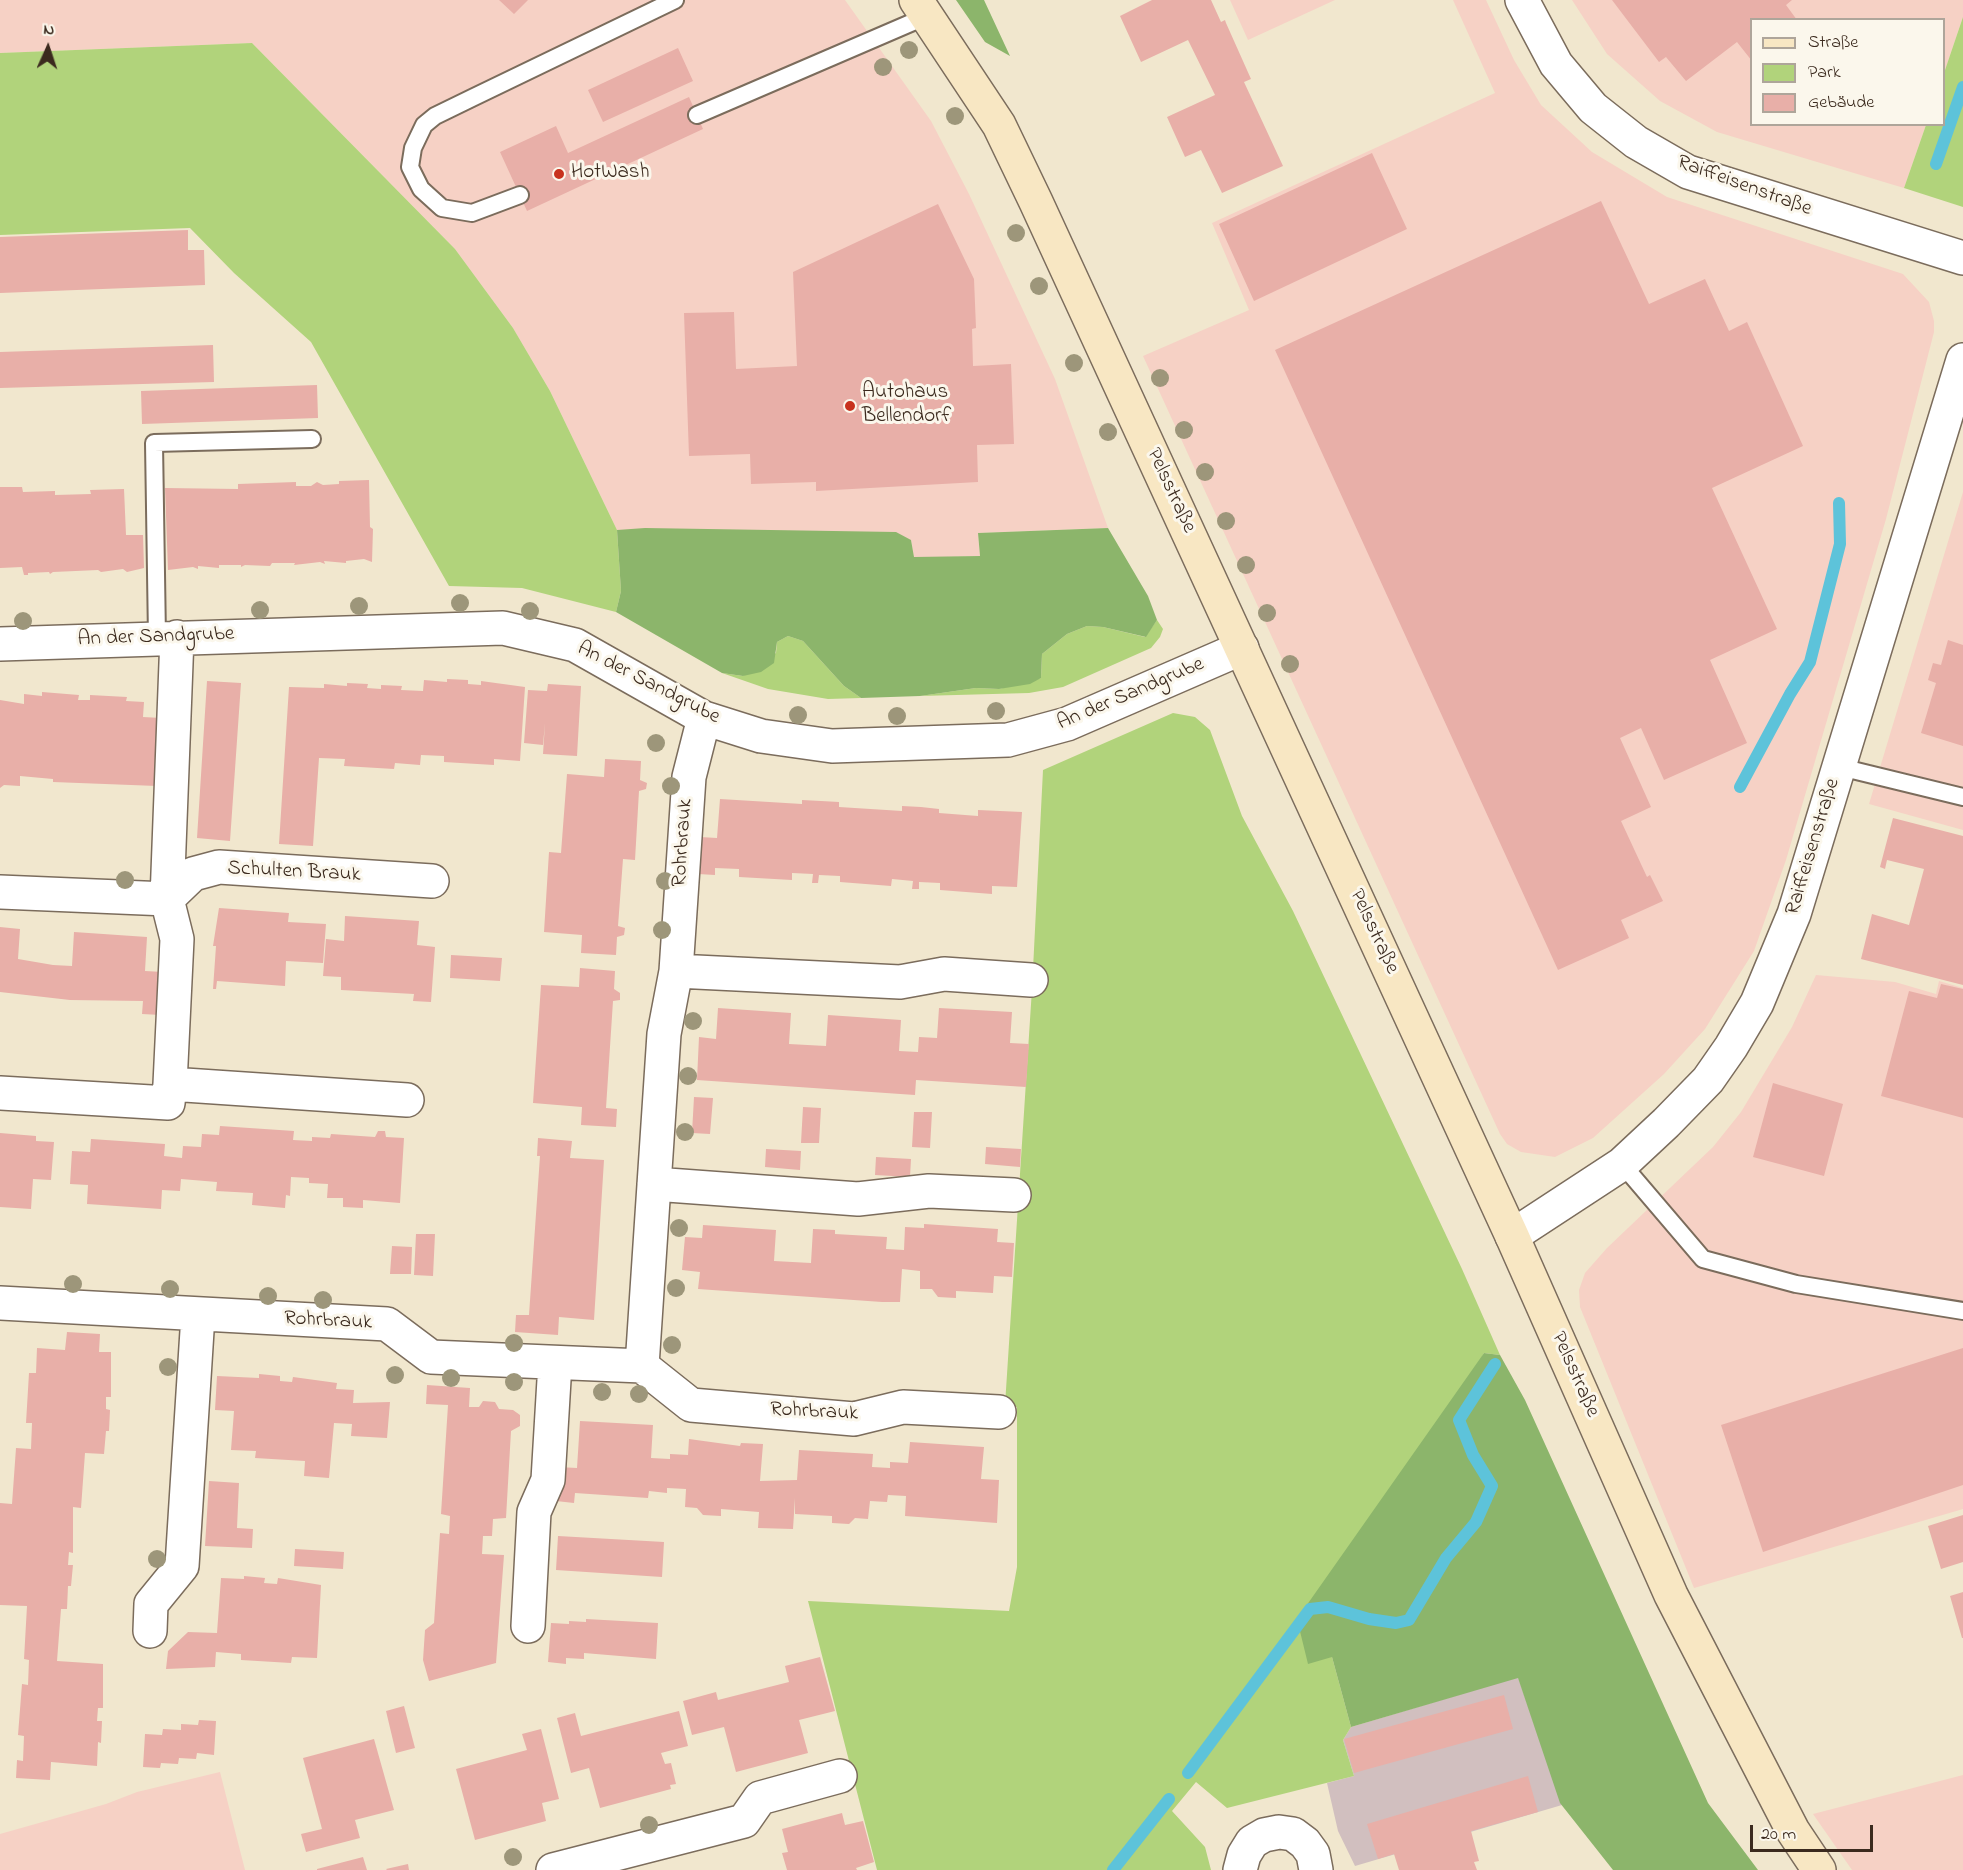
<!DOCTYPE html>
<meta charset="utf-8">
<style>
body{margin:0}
#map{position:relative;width:1963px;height:1870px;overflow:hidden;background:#f1e7ce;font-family:"Indie Flower",sans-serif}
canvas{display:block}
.legend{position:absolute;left:1750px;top:18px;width:195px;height:108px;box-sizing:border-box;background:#fbf7ec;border:2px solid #aea59a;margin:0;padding:8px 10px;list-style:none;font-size:18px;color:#3b2a1e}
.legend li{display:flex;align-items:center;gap:12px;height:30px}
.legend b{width:30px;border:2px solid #aea59a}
.north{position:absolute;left:18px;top:18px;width:60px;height:60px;-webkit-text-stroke:4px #fbf7ec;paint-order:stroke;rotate:3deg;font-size:16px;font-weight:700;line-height:24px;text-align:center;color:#3b2a1e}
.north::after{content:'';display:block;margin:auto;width:21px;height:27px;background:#3b2a1e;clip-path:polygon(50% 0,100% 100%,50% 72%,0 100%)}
.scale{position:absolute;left:1750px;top:1825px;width:123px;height:27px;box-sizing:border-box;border:3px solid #3b2a1e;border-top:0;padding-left:8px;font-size:18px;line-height:21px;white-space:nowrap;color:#3b2a1e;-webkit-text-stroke:4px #fbf7ec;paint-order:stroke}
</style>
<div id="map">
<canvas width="1963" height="1870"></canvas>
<ul class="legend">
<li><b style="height:8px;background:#f8e7c3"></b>Straße</li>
<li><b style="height:16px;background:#b1d37b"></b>Park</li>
<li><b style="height:16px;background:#e8afa8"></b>Gebäude</li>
</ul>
<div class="north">N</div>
<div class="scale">20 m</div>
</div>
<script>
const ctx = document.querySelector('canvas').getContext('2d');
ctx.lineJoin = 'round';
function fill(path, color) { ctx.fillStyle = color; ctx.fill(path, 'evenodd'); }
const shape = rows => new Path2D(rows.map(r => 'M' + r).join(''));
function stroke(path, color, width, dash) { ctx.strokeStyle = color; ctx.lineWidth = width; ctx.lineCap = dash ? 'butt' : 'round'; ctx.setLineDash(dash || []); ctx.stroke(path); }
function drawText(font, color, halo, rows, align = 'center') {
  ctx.font = font + ' "Indie Flower",sans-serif'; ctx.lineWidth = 6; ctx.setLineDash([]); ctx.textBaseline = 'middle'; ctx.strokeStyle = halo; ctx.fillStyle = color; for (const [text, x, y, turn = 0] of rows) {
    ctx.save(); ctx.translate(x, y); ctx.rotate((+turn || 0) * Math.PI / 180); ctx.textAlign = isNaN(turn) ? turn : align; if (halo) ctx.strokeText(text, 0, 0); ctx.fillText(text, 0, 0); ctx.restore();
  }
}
fill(shape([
 [0,0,845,0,931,121,969,194,1055,379,1108,528,978,533,980,556,914,558,911,540,617,530,550,391,513,328,455,249,252,43,0,53],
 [1230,0,1335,0,1248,40],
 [1453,0,1486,0,1514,60,1541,105,1592,152,1667,197,1903,274,1929,302,1934,321,1934,332,1886,519,1786,860,1754,951,1705,1029,1664,1074,1593,1138,1555,1157,1521,1152,1507,1144,1500,1134,1143,356,1249,310,1212,223,1495,93],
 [1572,0,1963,0,1963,17,1944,73,1944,20,1752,20,1752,124,1926,125,1904,188,1717,132,1660,101,1607,54],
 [1963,492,1963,830,1869,804],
 [1816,975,1895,982,1936,994,1939,981,1963,988,1963,1509,1694,1588,1580,1307,1579,1290,1585,1273,1607,1248,1713,1147,1741,1112,1792,1027],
 [220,1772,245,1870,0,1870,0,1834,106,1804,137,1792],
 [1963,1775,1963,1870,1852,1870,1813,1814]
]), '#f6d1c5');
fill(shape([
 [1518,1677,1562,1805,1355,1866,1338,1831,1327,1783,1354,1776,1343,1740,1351,1727]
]), '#d1bfbf');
fill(shape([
 [1963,17,1963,207,1904,188,1926,125,1944,124,1944,73],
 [252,43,455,249,513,328,550,391,617,530,621,591,616,612,522,588,449,586,311,342,234,273,190,228,0,235,0,53],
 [1157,620,1163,629,1160,637,1151,648,1063,687,1029,693,920,696,976,688,999,689,1041,678,1042,654,1067,634,1087,626,1103,627,1145,637],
 [788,636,803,641,844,686,861,698,828,699,768,689,722,673,743,676,776,653,777,642],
 [1173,713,1195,717,1210,730,1242,816,1293,911,1462,1269,1500,1355,1484,1353,1332,1657,1351,1727,1343,1740,1354,1776,1227,1808,1196,1782,1172,1811,1205,1847,1211,1870,877,1870,808,1601,1009,1611,1017,1567,1017,1407,1005,1405,1032,989,1043,770]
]), '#b1d37b');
fill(shape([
 [956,0,984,0,1010,56,985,42],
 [645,528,896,532,911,540,914,557,980,556,978,533,1108,528,1148,596,1157,620,1146,637,1103,627,1087,626,1067,634,1042,654,1041,678,1030,684,999,689,976,688,920,696,861,698,844,686,803,641,788,636,777,642,774,663,761,672,743,676,722,673,616,612,621,591,617,530],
 [1484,1353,1500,1355,1525,1400,1708,1803,1758,1870,1613,1870,1560,1803,1518,1678,1351,1727,1332,1657,1308,1664,1297,1619]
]), '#8cb56b');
stroke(shape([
 [1936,164,1963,87],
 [1740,787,1790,694,1810,662,1840,544,1839,503],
 [1188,1773,1310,1609,1328,1607,1369,1619,1396,1623,1409,1620,1446,1558,1476,1522,1492,1486,1473,1455,1459,1420,1495,1364],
 [1113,1870,1169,1799]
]), '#5dc3da', 12);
fill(shape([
 [499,0,528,0,514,14],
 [1152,0,1211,0,1221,22,1225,20,1226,23,1251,79,1244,82,1283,166,1222,193,1201,150,1185,157,1167,117,1215,95,1188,40,1141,62,1120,16],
 [1612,0,1792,0,1786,5,1797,20,1752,20,1752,61,1737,42,1686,81,1666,57,1659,62],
 [678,48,693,81,603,122,588,90],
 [689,97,703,129,527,211,500,152,556,126,568,153],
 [1372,153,1407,229,1254,301,1219,224],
 [1601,201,1649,304,1705,279,1729,331,1747,322,1803,446,1712,488,1777,629,1710,660,1747,743,1664,780,1641,728,1620,738,1651,807,1621,821,1647,877,1650,875,1663,901,1621,920,1629,938,1558,970,1275,350],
 [938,204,974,279,976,328,972,329,973,366,1011,364,1014,444,977,445,978,482,816,491,816,482,751,484,750,454,689,456,684,313,734,312,736,369,797,366,793,272],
 [188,230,188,250,204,250,205,285,0,293,0,237],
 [213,345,214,382,0,388,0,352],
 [317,385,318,418,142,424,141,391],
 [369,480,370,527,373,529,372,562,364,559,346,561,346,563,324,561,325,564,320,562,294,565,295,563,272,563,270,566,245,565,241,567,241,565,219,565,219,568,198,566,198,569,193,567,168,570,165,488,238,489,238,484,296,482,296,486,311,486,317,482,323,485,339,484,339,481],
 [0,487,22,487,23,492,55,491,55,495,91,494,90,490,124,489,126,535,143,535,144,568,127,572,123,569,101,572,98,570,53,572,50,574,49,572,28,573,28,575,24,575,22,567,0,568],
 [1948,640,1963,645,1963,746,1921,733,1936,683,1928,680,1933,663,1941,665],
 [447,679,468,680,468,684,481,685,481,681,525,687,520,761,494,759,494,765,444,762,444,756,421,755,420,765,395,763,394,769,344,766,345,759,319,758,313,846,279,844,289,687,324,688,324,684,347,686,347,683,368,684,367,688,381,689,381,685,402,686,401,690,423,691,424,680,447,682],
 [207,681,241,683,230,841,197,838],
 [548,684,581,686,577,756,543,754,545,723,543,745,524,743,528,690,547,691],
 [42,692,79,695,78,700,90,700,90,695,127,697,126,701,144,702,143,717,161,718,157,786,53,782,53,779,20,776,20,786,4,785,0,788,0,700,24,704,24,694,42,696],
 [605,759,641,761,640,780,647,783,646,789,639,791,635,860,623,859,618,926,625,928,624,935,617,937,616,955,581,953,582,935,544,932,549,852,561,853,567,774,604,777],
 [720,799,802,804,802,800,821,801,839,802,839,807,902,811,902,806,921,807,939,809,939,813,978,816,978,810,1022,812,1017,887,992,886,992,894,940,890,940,883,919,882,919,889,912,889,913,881,892,879,891,886,840,882,840,876,819,875,818,883,812,883,813,874,792,873,792,880,739,877,739,869,715,868,715,875,698,874,700,837,717,838],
 [1893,818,1963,836,1963,985,1861,959,1872,914,1909,925,1924,869,1887,860,1885,869,1880,867],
 [219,908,289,913,288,922,326,924,323,963,286,961,285,986,217,981,216,989,213,989,216,946,213,946],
 [345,916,419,921,417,945,435,947,431,1002,413,1001,414,994,341,990,341,977,323,976,326,939,344,941],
 [0,927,20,929,18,959,53,965,72,966,74,932,147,937,145,971,163,972,161,1015,142,1014,143,1001,70,1000,0,992],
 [451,955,502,958,500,981,450,978],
 [580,968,615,971,614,989,620,993,620,1000,613,1001,606,1108,617,1109,616,1127,581,1125,582,1107,533,1103,541,985,579,987],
 [1941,984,1963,989,1963,1118,1881,1096,1909,991,1937,998],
 [718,1008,791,1013,789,1044,826,1046,828,1015,901,1020,899,1051,918,1052,919,1037,937,1038,939,1008,1012,1012,1010,1043,1029,1044,1026,1087,916,1080,915,1095,697,1080,699,1037,716,1039],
 [1773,1083,1843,1104,1824,1176,1753,1157],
 [694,1097,713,1098,710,1134,692,1133],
 [803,1107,821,1108,819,1143,801,1143],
 [914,1112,932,1112,930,1148,912,1147],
 [220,1126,294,1131,293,1140,312,1141,312,1137,330,1138,331,1134,375,1137,378,1131,385,1131,386,1137,404,1138,400,1203,363,1200,363,1208,343,1207,343,1198,327,1198,328,1184,309,1183,309,1178,291,1177,290,1196,286,1195,285,1208,252,1205,253,1193,216,1191,217,1182,181,1179,180,1191,162,1190,161,1209,87,1204,88,1185,70,1184,72,1151,90,1152,91,1139,165,1144,164,1156,182,1158,183,1146,201,1147,202,1134,219,1135],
 [0,1133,36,1136,36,1141,54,1142,51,1180,33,1179,31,1209,0,1207],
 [538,1138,572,1141,570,1158,604,1160,594,1320,559,1317,558,1335,515,1332,516,1315,529,1315,540,1156,537,1156],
 [986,1147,1021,1149,1020,1167,985,1164],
 [766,1149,801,1151,800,1170,765,1167],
 [876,1157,911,1159,910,1177,875,1175],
 [924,1224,998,1229,997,1242,1014,1243,1012,1277,994,1276,993,1293,956,1291,956,1298,938,1297,932,1289,920,1289,920,1271,902,1269,900,1302,882,1302,698,1289,700,1272,682,1270,685,1237,702,1238,703,1225,776,1230,774,1261,811,1263,813,1229,835,1230,835,1234,887,1237,886,1249,904,1250,905,1227,924,1228],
 [416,1234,435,1234,433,1276,414,1275],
 [392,1246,412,1247,411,1274,390,1274],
 [67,1332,100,1334,99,1352,111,1352,111,1397,106,1397,106,1409,110,1410,109,1431,106,1431,104,1454,85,1453,81,1508,73,1507,73,1553,69,1552,68,1565,73,1565,71,1586,68,1586,67,1609,61,1609,57,1661,103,1664,103,1708,98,1708,97,1721,102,1721,101,1743,98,1742,97,1766,51,1762,50,1780,16,1778,17,1760,23,1761,24,1736,18,1735,22,1684,28,1685,29,1660,24,1659,27,1606,0,1605,0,1503,12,1504,16,1448,31,1449,32,1423,26,1423,29,1373,36,1373,37,1348,65,1350],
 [1963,1348,1963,1485,1763,1552,1721,1425],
 [259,1374,280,1376,280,1381,292,1382,293,1377,337,1383,336,1389,354,1390,353,1403,390,1402,387,1438,351,1436,352,1424,334,1423,329,1478,304,1476,305,1461,255,1458,256,1451,231,1450,234,1411,215,1410,217,1376,259,1378],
 [427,1385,470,1388,469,1407,479,1407,483,1401,495,1402,499,1409,513,1410,520,1415,520,1426,511,1431,506,1518,493,1519,492,1536,483,1536,482,1554,504,1555,496,1663,429,1681,423,1660,425,1630,434,1623,440,1533,449,1534,450,1516,441,1514,448,1405,426,1404],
 [580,1421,653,1425,651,1458,670,1459,670,1454,688,1455,689,1439,740,1446,741,1443,763,1444,760,1481,797,1480,799,1450,873,1454,872,1467,890,1468,890,1462,908,1463,910,1442,984,1447,981,1479,999,1480,997,1523,905,1516,906,1496,888,1495,887,1502,870,1501,868,1519,855,1518,849,1524,832,1523,832,1516,795,1514,795,1498,793,1529,758,1528,759,1512,721,1509,721,1516,703,1515,697,1508,685,1507,686,1489,667,1488,667,1493,649,1491,648,1498,575,1493,574,1503,556,1501,558,1467,577,1468],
 [209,1481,239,1483,237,1528,253,1529,252,1548,205,1546],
 [1963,1515,1963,1562,1941,1569,1928,1526],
 [558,1536,664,1542,662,1577,556,1570],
 [295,1549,344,1552,343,1569,294,1566],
 [244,1576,265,1578,264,1583,277,1584,278,1578,321,1585,317,1658,292,1657,291,1663,241,1660,241,1654,216,1652,215,1667,166,1669,168,1651,188,1632,217,1633,221,1578,244,1579],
 [1963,1592,1963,1638,1962,1638,1950,1596],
 [586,1619,658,1623,656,1659,584,1653,584,1659,566,1658,566,1664,548,1662,551,1623,569,1624,569,1621,586,1622],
 [820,1657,835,1711,799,1720,808,1753,736,1772,724,1727,692,1735,683,1701,716,1692,718,1700,789,1682,785,1666],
 [1504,1695,1513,1729,1354,1773,1344,1739],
 [404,1706,415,1748,396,1753,386,1711],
 [679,1711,688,1746,661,1753,665,1764,671,1763,676,1784,670,1785,671,1789,600,1808,589,1768,571,1773,557,1718,575,1713,581,1736],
 [199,1720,216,1721,214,1755,197,1753,196,1759,179,1758,178,1764,161,1763,160,1768,143,1767,145,1734,162,1735,163,1729,181,1730,181,1724,198,1725],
 [541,1729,559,1799,542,1803,546,1821,475,1840,456,1769,527,1750,522,1734],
 [374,1739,394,1810,355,1820,360,1838,306,1852,301,1834,322,1829,303,1758],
 [1528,1776,1538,1812,1471,1831,1479,1861,1474,1862,1477,1870,1399,1870,1394,1854,1378,1859,1367,1824],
 [842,1813,845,1825,863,1821,874,1862,856,1868,857,1870,787,1870,782,1853,788,1852,782,1829],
 [363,1857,367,1870,317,1870,317,1869],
 [408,1864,409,1870,387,1870,386,1869]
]), '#e8afa8');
const lane = shape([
 [697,115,927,16],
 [520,195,472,213,442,208,421,189,410,167,413,148,424,125,435,116,474,97,675,0],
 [157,638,154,443,312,439],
 [1840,767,1963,797],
 [1622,1164,1703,1259,1796,1284,1963,1311]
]);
const street = shape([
 [1522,0,1556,64,1593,108,1636,142,1688,172,1963,258],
 [0,644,503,628,575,645,704,718,761,736,832,746,1008,740,1067,724,1242,648],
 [0,892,167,899,177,637],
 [676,971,900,982,944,974,1031,980],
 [0,1093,168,1103,170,1084],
 [407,1100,170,1084,177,939,167,899,193,874,219,867,432,881],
 [654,1184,858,1199,929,1191,1014,1195],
 [1512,1236,1622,1164,1666,1123,1708,1080,1731,1047,1757,1003,1794,914,1963,360],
 [0,1303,387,1324,431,1357,642,1366,664,1034,676,971,689,777,704,718],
 [642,1366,691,1405,854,1419,903,1407,999,1412],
 [528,1626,534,1512,548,1480,555,1363],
 [150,1631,151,1604,182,1566,198,1315],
 [553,1870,744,1821,760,1798,840,1776],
 [1240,1870,1244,1855,1252,1842,1264,1835,1279,1832,1293,1834,1305,1843,1313,1854,1316,1870]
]);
const secondary = shape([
 [916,0,999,125,1036,202,1512,1236,1671,1595,1793,1831,1819,1870]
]);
stroke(lane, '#7b6c5c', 20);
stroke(street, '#7b6c5c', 36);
stroke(secondary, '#7b6c5c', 36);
stroke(lane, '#fff', 16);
stroke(street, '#fff', 33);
stroke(secondary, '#f8e7c3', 33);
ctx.fillStyle = '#9d967a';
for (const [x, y] of [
 [909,50],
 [883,67],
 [955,116],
 [1016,233],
 [1039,286],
 [1074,363],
 [1160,378],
 [1184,430],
 [1108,432],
 [1205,472],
 [1226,521],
 [1246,565],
 [460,603],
 [359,606],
 [260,610],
 [530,611],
 [1267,613],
 [23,621],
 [1290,664],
 [996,711],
 [798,715],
 [897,716],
 [656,743],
 [671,786],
 [125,880],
 [665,881],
 [662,930],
 [693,1021],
 [688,1076],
 [685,1132],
 [679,1228],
 [73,1284],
 [676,1288],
 [170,1289],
 [268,1296],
 [323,1300],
 [514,1343],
 [672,1345],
 [168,1367],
 [395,1375],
 [451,1378],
 [514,1382],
 [602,1392],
 [639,1394],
 [157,1559],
 [649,1825],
 [513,1857]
]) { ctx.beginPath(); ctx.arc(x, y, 9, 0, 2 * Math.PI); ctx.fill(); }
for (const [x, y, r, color] of [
 [559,174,6,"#c8321e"],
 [850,406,6,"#c8321e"]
]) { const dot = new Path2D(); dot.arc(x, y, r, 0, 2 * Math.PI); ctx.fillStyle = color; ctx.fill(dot); stroke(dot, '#fbf7ec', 2); }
drawText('21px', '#3b2a1e', '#fbf7ec', [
 ["HotWash",571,174],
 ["Autohaus",862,394],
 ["Bellendorf",862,418]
], 'left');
drawText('21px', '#3b2a1e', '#fbf7ec', [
 ["Raiffeisenstraße",1744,187,20],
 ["Pelsstraße",1170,491,65],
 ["An der Sandgrube",156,638,-2],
 ["An der Sandgrube",648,684,27],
 ["An der Sandgrube",1131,695,-23],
 ["Rohrbrauk",684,843,-86],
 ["Raiffeisenstraße",1814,847,-73],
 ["Schulten Brauk",294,873,3],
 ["Pelsstraße",1373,932,65],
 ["Rohrbrauk",328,1322,3],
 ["Pelsstraße",1574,1375,66],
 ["Rohrbrauk",814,1413,3]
]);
</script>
